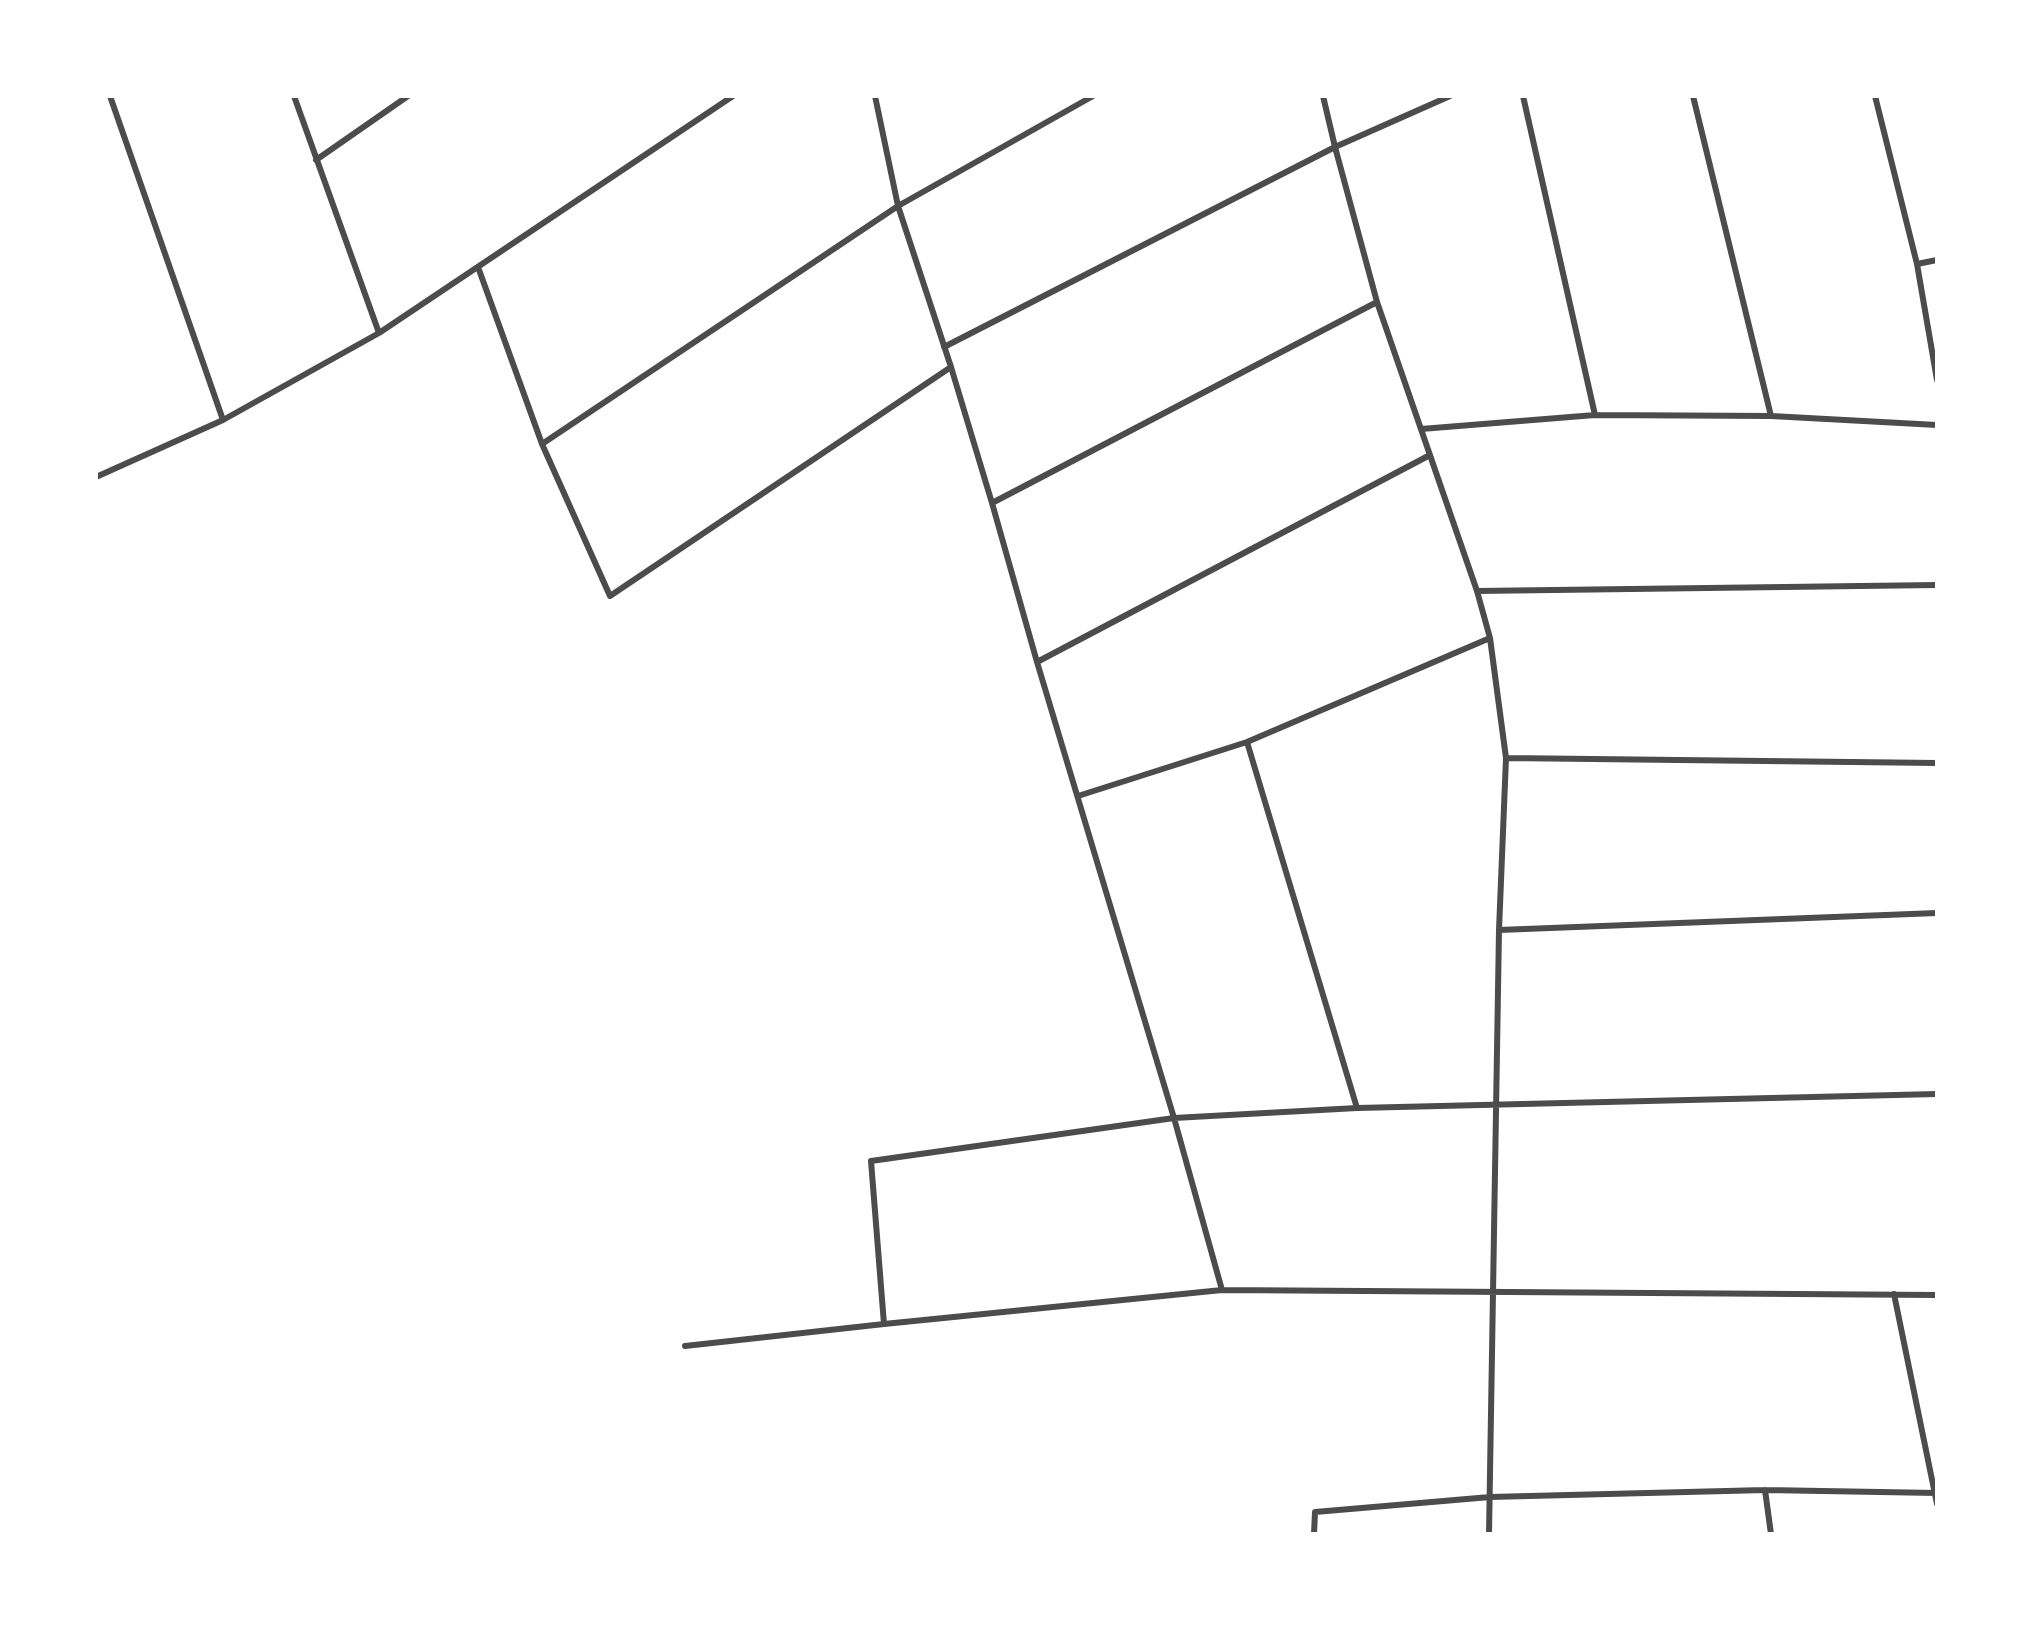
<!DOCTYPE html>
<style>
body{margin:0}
#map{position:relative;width:2033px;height:1630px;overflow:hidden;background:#fff;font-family:Raleway,sans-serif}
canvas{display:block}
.frame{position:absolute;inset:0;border:98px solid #fff;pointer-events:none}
</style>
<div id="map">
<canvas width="2033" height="1630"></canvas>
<div class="frame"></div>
</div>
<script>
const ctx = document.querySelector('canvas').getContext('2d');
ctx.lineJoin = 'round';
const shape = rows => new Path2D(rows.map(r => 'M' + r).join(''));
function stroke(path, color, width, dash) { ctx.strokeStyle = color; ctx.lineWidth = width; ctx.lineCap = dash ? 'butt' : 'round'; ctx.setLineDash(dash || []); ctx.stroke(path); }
stroke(shape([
 [110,96,223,420,379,333,733,96],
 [294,96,379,333],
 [1323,96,1335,147,1377,302,1477,591,1490,638,1506,758,1499,930,1489,1534],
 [1523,96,1595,415],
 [1693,96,1771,416],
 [1875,96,1917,264,1937,380],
 [316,160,408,96],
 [1917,264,1937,260],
 [478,267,542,444,610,596,951,367],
 [944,347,1335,147,1450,96],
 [1421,429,1595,415,1771,416,1937,425],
 [542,444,898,206,1093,96],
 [96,477,223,420],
 [992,503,1377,302],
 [1477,591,1937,585],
 [1037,662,1430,455],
 [1247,742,1357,1108],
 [1506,758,1937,763],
 [1078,796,1247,742,1490,638],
 [1499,930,1937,913],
 [1222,1290,1937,1295],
 [1894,1294,1937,1504],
 [884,1324,871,1161,1174,1118,1357,1108,1937,1094],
 [685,1346,884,1324,1222,1290,1174,1118,1037,662,992,503,951,367,898,206,875,96],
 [1765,1490,1771,1534],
 [1314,1534,1315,1512,1490,1497,1765,1490,1937,1493]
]), '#4c4c4c', 6);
</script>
